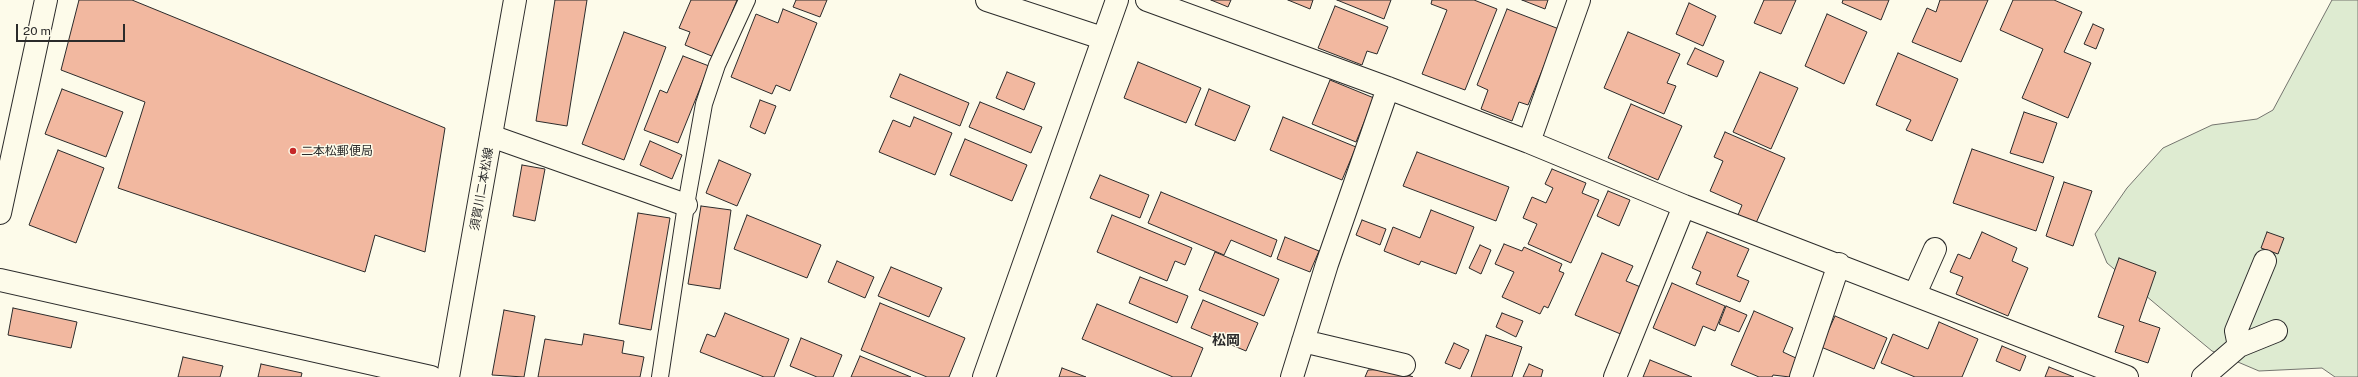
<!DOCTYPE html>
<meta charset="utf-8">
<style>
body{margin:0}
#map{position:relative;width:2358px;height:377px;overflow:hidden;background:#fdfbea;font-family:"Public Sans",sans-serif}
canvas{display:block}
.scale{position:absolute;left:16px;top:24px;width:109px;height:18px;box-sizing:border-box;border:2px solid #2b2b2b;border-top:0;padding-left:5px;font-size:12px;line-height:14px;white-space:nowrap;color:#2b2b2b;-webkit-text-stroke:3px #fdfbea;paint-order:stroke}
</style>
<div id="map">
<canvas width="2358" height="377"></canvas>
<div class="scale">20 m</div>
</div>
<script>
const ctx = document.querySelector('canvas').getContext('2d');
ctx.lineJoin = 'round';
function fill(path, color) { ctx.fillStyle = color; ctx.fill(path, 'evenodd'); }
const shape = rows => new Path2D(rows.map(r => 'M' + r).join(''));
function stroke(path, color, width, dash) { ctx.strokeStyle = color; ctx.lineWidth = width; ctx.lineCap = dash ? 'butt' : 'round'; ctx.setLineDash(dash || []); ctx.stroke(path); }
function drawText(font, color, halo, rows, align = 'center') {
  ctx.font = font + ' "Public Sans","Noto Sans JP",sans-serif'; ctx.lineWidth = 3; ctx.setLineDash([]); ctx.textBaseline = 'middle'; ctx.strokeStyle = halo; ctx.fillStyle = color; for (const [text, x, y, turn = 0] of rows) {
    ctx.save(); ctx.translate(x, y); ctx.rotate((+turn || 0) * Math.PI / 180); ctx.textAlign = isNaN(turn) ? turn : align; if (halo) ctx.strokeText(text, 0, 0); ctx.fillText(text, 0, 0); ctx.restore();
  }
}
const green = shape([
 [2332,0,2358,0,2358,377,2335,377,2322,368,2259,371,2212,351,2183,327,2107,263,2095,234,2127,188,2163,148,2212,125,2257,119,2273,110,2332,0]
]);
fill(green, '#deebd1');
stroke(green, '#74746e', 1);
const building = shape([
 [79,0,132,0,445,128,425,252,375,235,365,272,118,188,145,102,61,70,79,0],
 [555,0,587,0,567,126,536,121,555,0],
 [691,0,737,0,714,57,685,45,690,32,679,28,691,0],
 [796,0,827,0,820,17,793,7,796,0],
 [1211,0,1231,0,1228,7,1211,0],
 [1288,0,1313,0,1310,9,1288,0],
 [1337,0,1391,0,1384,19,1337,0],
 [1432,0,1474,0,1497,9,1465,90,1422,74,1447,10,1431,4,1432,0],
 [1522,0,1548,0,1545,9,1522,0],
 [1764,0,1796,0,1781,34,1754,23,1764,0],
 [1843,0,1889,0,1881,20,1842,3,1843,0],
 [1940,0,1988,0,1961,62,1912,42,1927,8,1936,12,1940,0],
 [2013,0,2054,0,2082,12,2064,52,2091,63,2068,118,2022,98,2043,49,2000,30,2013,0],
 [1689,3,1716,16,1703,46,1676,34,1689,3],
 [1335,6,1388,27,1377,54,1367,51,1362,65,1318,48,1335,6],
 [783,9,817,23,790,91,776,85,772,94,731,77,756,14,778,23,783,9],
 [1507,9,1559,29,1528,105,1519,102,1512,121,1481,109,1488,90,1477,85,1507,9],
 [1827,14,1867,32,1844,84,1805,66,1827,14],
 [2093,24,2104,29,2096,49,2084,44,2093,24],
 [624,32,666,47,624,160,582,144,624,32],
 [1628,32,1680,54,1667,83,1676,86,1664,114,1604,88,1628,32],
 [1695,48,1724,61,1717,77,1687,64,1695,48],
 [1898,53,1958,79,1932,141,1906,130,1911,120,1876,105,1898,53],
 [683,56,709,66,678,143,644,130,660,90,667,93,683,56],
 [1138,62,1201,88,1186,123,1124,98,1138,62],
 [1007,72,1035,83,1024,110,996,98,1007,72],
 [1760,72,1798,88,1771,149,1733,132,1760,72],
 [900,74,969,103,960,126,890,97,900,74],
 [1330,80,1374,98,1356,142,1312,124,1330,80],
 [62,89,123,112,106,157,45,134,62,89],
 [1209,89,1250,106,1235,141,1195,125,1209,89],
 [760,100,776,106,765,134,750,127,760,100],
 [980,102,1042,127,1031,153,969,127,980,102],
 [1631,104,1682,126,1658,180,1608,158,1631,104],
 [2024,112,2057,123,2043,163,2010,153,2024,112],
 [914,117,952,133,935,175,879,152,893,120,910,127,914,117],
 [1283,117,1356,147,1342,180,1270,150,1283,117],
 [1725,132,1785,158,1756,223,1738,215,1742,205,1710,191,1723,161,1714,157,1725,132],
 [965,139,1027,165,1012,201,950,175,965,139],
 [650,141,682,155,672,179,640,165,650,141],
 [1972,149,2054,177,2036,231,1953,203,1972,149],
 [58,150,104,168,76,243,29,225,58,150],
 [1417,152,1509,187,1496,221,1403,186,1417,152],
 [719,160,751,174,737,206,706,193,719,160],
 [522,165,545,169,535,221,513,216,522,165],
 [1552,169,1586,183,1582,193,1599,200,1571,263,1528,244,1537,224,1523,218,1532,197,1546,203,1553,188,1545,184,1552,169],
 [1100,175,1149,195,1140,218,1090,198,1100,175],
 [2064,182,2092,191,2073,246,2046,236,2064,182],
 [1608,191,1630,200,1619,226,1597,216,1608,191],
 [1161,192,1277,240,1271,257,1231,240,1224,255,1148,223,1161,192],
 [701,206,731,210,720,289,688,284,701,206],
 [1431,210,1474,227,1456,274,1421,261,1419,265,1384,251,1393,227,1420,238,1431,210],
 [638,213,670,218,651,330,619,324,638,213],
 [747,215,821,245,807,278,734,249,747,215],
 [1112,215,1192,248,1185,265,1175,261,1167,281,1097,252,1112,215],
 [1362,220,1386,229,1380,245,1356,235,1362,220],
 [1707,232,1749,249,1737,276,1749,281,1740,302,1696,284,1701,272,1692,268,1707,232],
 [1982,232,2017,248,2012,261,2028,268,2008,316,1956,294,1963,277,1950,272,1958,254,1970,259,1982,232],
 [2267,232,2284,238,2278,254,2261,248,2267,232],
 [1285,237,1319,251,1310,272,1277,259,1285,237],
 [1504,244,1522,251,1524,247,1562,264,1559,271,1564,273,1548,308,1544,306,1540,314,1502,297,1514,272,1495,264,1504,244],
 [1480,245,1491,250,1481,274,1469,268,1480,245],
 [1215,252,1279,279,1264,316,1199,290,1215,252],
 [1602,253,1633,266,1626,281,1643,288,1623,335,1575,315,1602,253],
 [2119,258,2156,272,2139,321,2160,328,2148,363,2115,352,2124,326,2098,317,2119,258],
 [837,261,874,277,865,298,828,282,837,261],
 [891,267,942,288,929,317,878,296,891,267],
 [1140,277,1188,296,1177,323,1129,303,1140,277],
 [1672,283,1725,306,1715,331,1703,326,1695,346,1653,328,1672,283],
 [1203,300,1258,323,1246,351,1191,328,1203,300],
 [880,303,965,338,949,377,927,377,861,350,880,303],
 [1097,304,1203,348,1191,377,1173,377,1082,339,1097,304],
 [1726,306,1747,315,1739,332,1719,324,1726,306],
 [13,308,77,322,71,348,8,335,13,308],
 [504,310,535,316,524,377,492,375,504,310],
 [1754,311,1793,328,1783,352,1798,359,1790,377,1773,375,1772,377,1759,377,1731,365,1754,311],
 [725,313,789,339,774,377,764,377,700,352,707,334,715,337,725,313],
 [1502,313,1523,321,1516,337,1496,327,1502,313],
 [1835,316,1887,338,1874,369,1821,347,1835,316],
 [1939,322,1978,339,1962,377,1915,377,1881,363,1893,334,1928,349,1939,322],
 [584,334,624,341,622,353,644,357,640,377,538,377,545,339,582,345,584,334],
 [1486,335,1522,347,1512,377,1471,377,1486,335],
 [801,338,842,355,833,377,817,377,790,366,801,338],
 [1454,343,1469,350,1460,369,1445,363,1454,343],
 [2002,346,2026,356,2020,371,1996,361,2002,346],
 [860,356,911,377,851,377,860,356],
 [183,357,223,366,220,377,178,377,183,357],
 [1650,360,1692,377,1643,377,1650,360],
 [261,364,302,373,301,377,258,377,261,364],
 [1529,364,1543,370,1541,377,1523,377,1529,364],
 [2049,367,2074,377,2045,377,2049,367],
 [1062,368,1086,377,1059,377,1062,368],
 [1394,369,1413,377,1365,377,1368,370,1394,369]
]);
fill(building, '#f2b8a0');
stroke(building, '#2b2b2b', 1);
const lane = shape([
 [660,377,686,205,704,104,717,65,747,0]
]);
const street = shape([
 [1147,0,1388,88,1529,142,1684,206,2127,377],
 [491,136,686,205],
 [1529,142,1579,0],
 [0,280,431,377],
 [1915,294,1935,249],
 [1303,341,1404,365],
 [2239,346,2236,331,2265,261],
 [1292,377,1327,264,1388,88],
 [1615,377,1684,206],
 [1801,377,1839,264],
 [2203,377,2239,346,2276,331]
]);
const secondary = shape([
 [987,0,1102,38],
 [0,213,46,0],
 [448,377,515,0],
 [984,377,1117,0]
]);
stroke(lane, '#2b2b2b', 18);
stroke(street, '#2b2b2b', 24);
stroke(secondary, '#2b2b2b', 24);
stroke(lane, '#fdfbea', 16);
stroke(street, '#fdfbea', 22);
stroke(secondary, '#fdfbea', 22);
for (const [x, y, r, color] of [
 [293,151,4,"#c62828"]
]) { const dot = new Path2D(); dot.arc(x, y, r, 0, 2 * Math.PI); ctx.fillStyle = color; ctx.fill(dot); stroke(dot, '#fdfbea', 1.5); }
drawText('12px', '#2b2b2b', '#fdfbea', [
 ["二本松郵便局",301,151]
], 'left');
drawText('12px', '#2b2b2b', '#fdfbea', [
 ["須賀川二本松線",482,189,-80]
]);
drawText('bold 14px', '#2b2b2b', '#fdfbea', [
 ["松岡",1226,341]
]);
</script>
